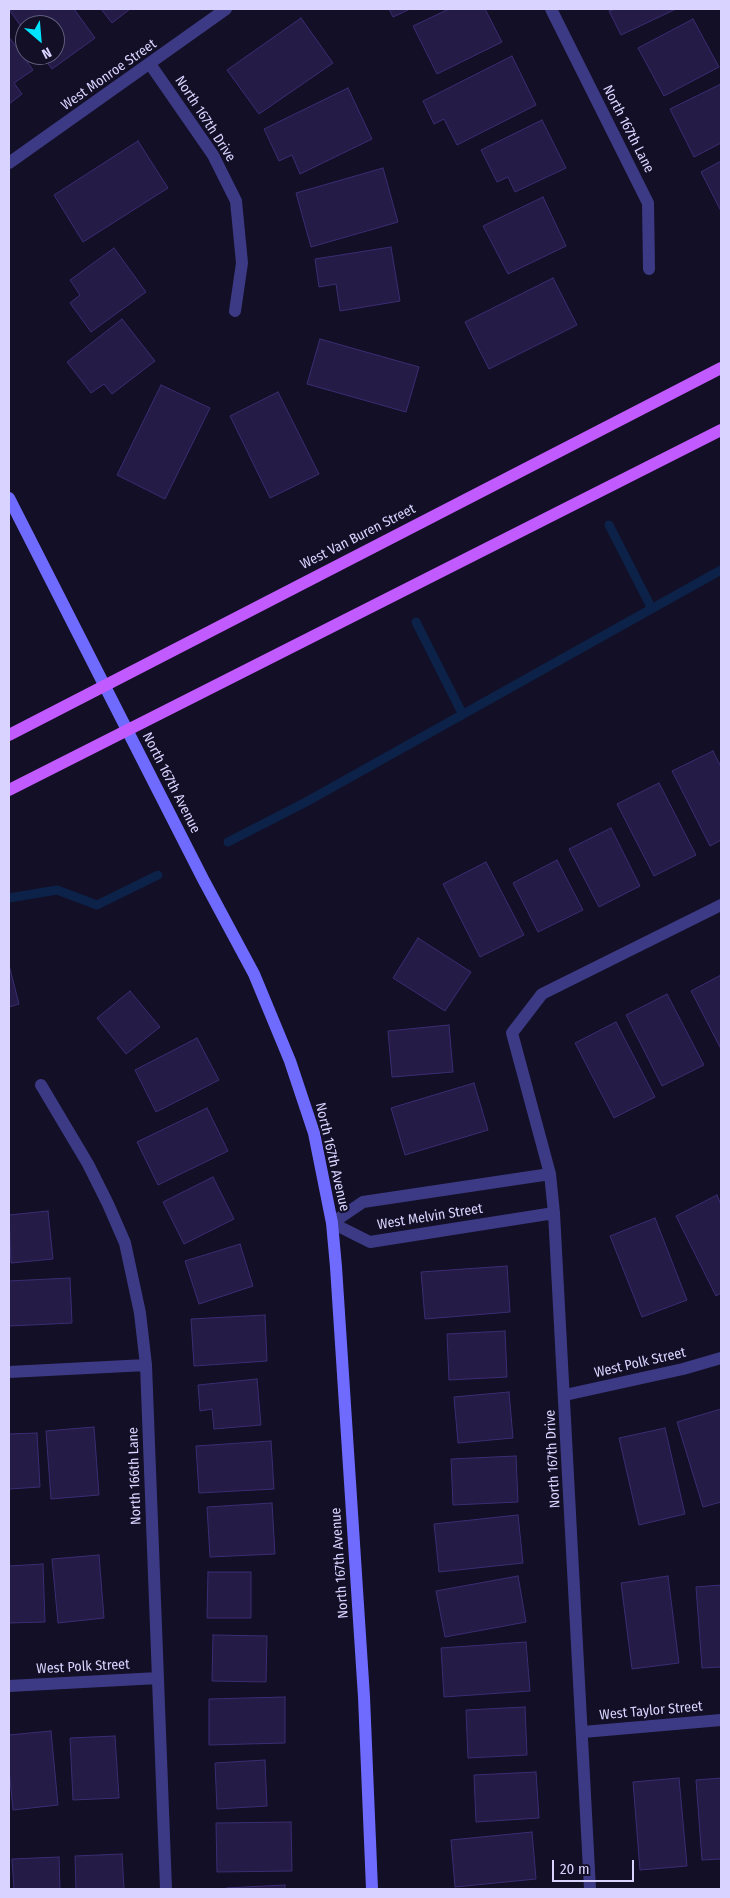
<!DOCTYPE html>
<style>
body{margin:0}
#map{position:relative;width:730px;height:1898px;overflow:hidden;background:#130f26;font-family:"Fira Sans Condensed",sans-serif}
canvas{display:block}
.frame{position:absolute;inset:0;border:10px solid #d9d4ff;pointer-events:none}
.north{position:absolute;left:15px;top:15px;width:50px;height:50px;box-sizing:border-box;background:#130f26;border:1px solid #625e7d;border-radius:50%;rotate:153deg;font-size:14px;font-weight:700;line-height:20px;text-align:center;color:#d9d4ff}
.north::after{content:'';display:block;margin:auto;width:18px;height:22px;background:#00e5ff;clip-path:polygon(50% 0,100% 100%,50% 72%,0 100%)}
.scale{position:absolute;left:552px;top:1860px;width:82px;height:22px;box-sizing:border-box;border:2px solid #d9d4ff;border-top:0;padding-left:6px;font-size:15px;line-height:18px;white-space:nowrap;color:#d9d4ff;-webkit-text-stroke:4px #130f26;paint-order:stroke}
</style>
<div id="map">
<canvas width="730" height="1898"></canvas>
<div class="frame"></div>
<div class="north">N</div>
<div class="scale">20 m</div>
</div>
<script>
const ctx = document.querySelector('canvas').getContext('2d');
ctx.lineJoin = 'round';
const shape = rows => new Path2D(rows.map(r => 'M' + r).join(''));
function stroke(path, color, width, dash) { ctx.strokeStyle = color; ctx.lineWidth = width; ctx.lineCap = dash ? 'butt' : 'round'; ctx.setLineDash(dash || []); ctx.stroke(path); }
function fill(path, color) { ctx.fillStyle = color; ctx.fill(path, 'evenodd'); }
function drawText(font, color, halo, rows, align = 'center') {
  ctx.font = font + ' "Fira Sans Condensed",sans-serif'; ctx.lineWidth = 4.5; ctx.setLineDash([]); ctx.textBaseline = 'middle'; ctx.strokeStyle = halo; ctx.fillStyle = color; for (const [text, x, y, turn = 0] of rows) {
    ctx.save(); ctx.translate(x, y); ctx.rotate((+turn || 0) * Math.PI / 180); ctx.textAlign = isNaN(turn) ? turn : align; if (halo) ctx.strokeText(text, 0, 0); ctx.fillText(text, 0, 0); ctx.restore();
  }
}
stroke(shape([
 [609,525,651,607],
 [416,622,462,713],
 [228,842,306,802,721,570],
 [9,898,57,890,97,905,158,875]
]), '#0c2248', 9);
const building = shape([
 [13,9,74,9,95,38,52,69,42,55,55,55,55,25,25,25,25,32,10,11,13,9],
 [101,9,130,9,112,23,101,9],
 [389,9,410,9,393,17,389,9],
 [449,9,485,9,502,42,437,74,413,26,449,9],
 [615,9,676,9,621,35,609,11,615,9],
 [301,18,333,63,259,114,227,70,301,18],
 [693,19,719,67,664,96,638,48,693,19],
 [9,37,33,70,14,83,22,94,9,104,9,37],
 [512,56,536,105,457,145,444,119,434,124,423,101,512,56],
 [721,84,721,143,694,157,670,109,721,84],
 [348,88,372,139,300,174,292,155,279,161,264,129,348,88],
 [542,120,566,168,515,192,508,177,497,182,481,150,542,120],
 [138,141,168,188,83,242,54,195,138,141],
 [721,161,721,211,701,172,721,161],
 [383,168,398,222,311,247,296,193,383,168],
 [543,197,566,246,508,274,483,226,543,197],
 [391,247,400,301,340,311,336,284,319,287,315,259,391,247],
 [114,248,146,292,91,332,70,303,80,295,70,280,114,248],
 [553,278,577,325,489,369,465,322,553,278],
 [122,319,155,361,112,394,104,384,91,393,67,362,122,319],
 [320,339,419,367,406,412,307,384,320,339],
 [161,385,210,408,165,499,117,475,161,385],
 [278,392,319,474,270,498,230,416,278,392],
 [713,751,721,767,721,840,710,846,672,771,713,751],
 [659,783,696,855,654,876,617,804,659,783],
 [611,828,640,886,599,907,569,849,611,828],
 [557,860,583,910,538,932,513,883,557,860],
 [486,862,524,935,480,957,443,884,486,862],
 [418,938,471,972,445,1011,393,978,418,938],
 [9,965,19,1004,9,1007,9,965],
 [721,975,721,1049,691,991,721,975],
 [130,991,160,1027,126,1054,97,1018,130,991],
 [667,994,704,1065,662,1086,626,1015,667,994],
 [616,1022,655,1097,614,1118,575,1043,616,1022],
 [449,1025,453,1072,392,1077,388,1031,449,1025],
 [197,1038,219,1080,156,1112,135,1070,197,1038],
 [474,1083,488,1130,405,1155,391,1108,474,1083],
 [207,1108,228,1151,158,1185,137,1142,207,1108],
 [213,1177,234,1219,184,1244,163,1202,213,1177],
 [717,1195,721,1205,721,1293,716,1296,676,1216,717,1195],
 [48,1211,53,1259,11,1263,9,1215,48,1211],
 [655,1218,687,1300,642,1317,610,1236,655,1218],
 [240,1244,253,1286,199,1304,185,1261,240,1244],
 [507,1266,510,1312,425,1319,421,1272,507,1266],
 [70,1278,72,1323,9,1326,9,1281,70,1278],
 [265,1315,267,1361,194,1366,191,1319,265,1315],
 [505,1331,507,1377,449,1380,447,1334,505,1331],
 [257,1379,261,1425,214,1429,212,1409,200,1411,198,1385,257,1379],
 [509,1392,513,1438,458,1443,454,1397,509,1392],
 [721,1409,721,1502,703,1507,677,1422,721,1409],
 [94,1427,99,1495,51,1499,46,1431,94,1427],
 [665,1428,685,1514,639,1525,619,1438,665,1428],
 [37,1433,40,1487,9,1489,9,1434,37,1433],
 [271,1441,274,1489,199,1493,196,1446,271,1441],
 [516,1456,518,1502,453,1505,451,1459,516,1456],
 [272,1503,275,1554,210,1557,207,1507,272,1503],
 [518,1515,523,1563,439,1572,434,1524,518,1515],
 [99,1555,104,1618,58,1623,52,1559,99,1555],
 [43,1564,45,1622,9,1623,9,1566,43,1564],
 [208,1572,251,1572,251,1618,207,1618,208,1572],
 [518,1576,526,1622,445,1637,436,1591,518,1576],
 [668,1576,679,1663,632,1669,621,1583,668,1576],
 [721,1585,721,1667,702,1668,696,1587,721,1585],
 [213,1635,267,1636,266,1682,212,1681,213,1635],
 [526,1642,530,1691,444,1697,441,1648,526,1642],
 [285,1697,285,1743,209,1745,209,1699,285,1697],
 [525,1707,527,1755,468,1758,466,1710,525,1707],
 [51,1731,58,1805,13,1810,9,1769,9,1735,51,1731],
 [115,1736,119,1798,73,1800,70,1738,115,1736],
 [265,1760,267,1806,217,1809,215,1763,265,1760],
 [536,1772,539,1818,476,1822,474,1775,536,1772],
 [679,1778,687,1866,640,1870,633,1782,679,1778],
 [721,1778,721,1859,702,1860,696,1780,721,1778],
 [291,1822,292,1871,217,1872,216,1823,291,1822],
 [532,1832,536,1879,455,1887,451,1840,532,1832],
 [122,1854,124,1889,76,1889,75,1856,122,1854],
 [59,1857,60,1889,14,1889,12,1859,59,1857],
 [285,1885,285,1889,226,1889,226,1888,285,1885]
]);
fill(building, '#241b47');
stroke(building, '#3b2d73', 1);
stroke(shape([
 [551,9,648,203,649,269],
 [150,64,213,155,236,201,242,263,235,311],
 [9,163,226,9],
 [41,1085,88,1164,108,1204,125,1243,140,1313,146,1365,166,1889],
 [550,1174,363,1202,332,1223,370,1242,554,1213],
 [9,1372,146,1365],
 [565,1395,683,1369,721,1358],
 [9,1686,158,1678],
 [583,1732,721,1720],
 [590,1889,554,1213,550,1174,512,1033,542,994,721,905]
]), '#3d3a85', 12);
stroke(shape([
 [9,498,203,879,254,974,290,1061,314,1133,332,1223,336,1267,364,1697,372,1889]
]), '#6f6bff', 12);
stroke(shape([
 [9,735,721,368],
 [9,790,721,430]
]), '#c25bff', 12);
drawText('14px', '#d9d4ff', '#130f26', [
 ["West Monroe Street",109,75,-35],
 ["North 167th Drive",205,119,57],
 ["North 167th Lane",628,129,63],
 ["West Van Buren Street",358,537,-27],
 ["North 167th Avenue",171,783,63],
 ["North 167th Avenue",332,1157,77],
 ["West Melvin Street",430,1217,-9],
 ["West Polk Street",640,1363,-13],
 ["North 167th Drive",553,1459,-93],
 ["North 166th Lane",135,1476,-92],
 ["North 167th Avenue",340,1563,-94],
 ["West Polk Street",83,1667,-3],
 ["West Taylor Street",651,1711,-5]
]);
</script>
